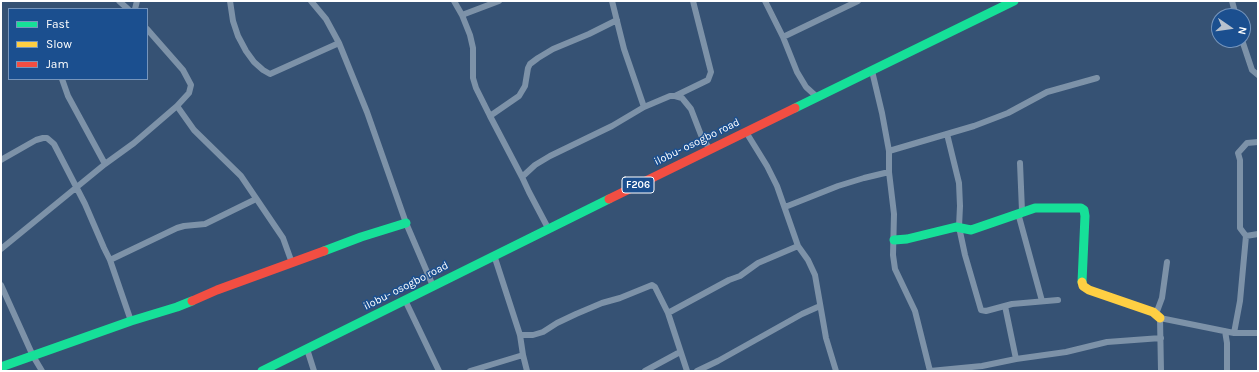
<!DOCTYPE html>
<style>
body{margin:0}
#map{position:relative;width:1259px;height:372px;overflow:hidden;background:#365274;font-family:Karla,sans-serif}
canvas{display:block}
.frame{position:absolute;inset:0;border:2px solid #fff;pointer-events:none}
.legend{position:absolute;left:8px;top:8px;width:140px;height:72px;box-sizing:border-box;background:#1b4f8f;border:1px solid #7695bc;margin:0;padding:5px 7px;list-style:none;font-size:12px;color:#fff}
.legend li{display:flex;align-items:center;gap:8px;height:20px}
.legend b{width:20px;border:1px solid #7695bc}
.north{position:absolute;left:1211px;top:8px;width:40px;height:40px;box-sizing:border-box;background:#1b4f8f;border:1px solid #7695bc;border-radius:50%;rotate:103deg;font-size:11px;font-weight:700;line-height:16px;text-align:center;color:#fff}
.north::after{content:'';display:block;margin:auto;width:14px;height:18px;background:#b9c2ce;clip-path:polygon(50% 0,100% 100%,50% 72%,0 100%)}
</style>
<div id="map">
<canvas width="1259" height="372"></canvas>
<div class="frame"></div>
<ul class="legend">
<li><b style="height:5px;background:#16e098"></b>Fast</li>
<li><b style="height:5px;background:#ffcf43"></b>Slow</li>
<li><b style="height:5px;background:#f24e42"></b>Jam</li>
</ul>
<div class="north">N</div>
</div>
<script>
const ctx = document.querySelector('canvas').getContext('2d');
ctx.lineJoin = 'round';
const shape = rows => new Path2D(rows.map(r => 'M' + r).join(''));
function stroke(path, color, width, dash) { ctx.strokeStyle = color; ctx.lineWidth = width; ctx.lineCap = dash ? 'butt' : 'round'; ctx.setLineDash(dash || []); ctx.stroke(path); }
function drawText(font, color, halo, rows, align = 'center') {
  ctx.font = font + ' Karla,sans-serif'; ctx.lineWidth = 3; ctx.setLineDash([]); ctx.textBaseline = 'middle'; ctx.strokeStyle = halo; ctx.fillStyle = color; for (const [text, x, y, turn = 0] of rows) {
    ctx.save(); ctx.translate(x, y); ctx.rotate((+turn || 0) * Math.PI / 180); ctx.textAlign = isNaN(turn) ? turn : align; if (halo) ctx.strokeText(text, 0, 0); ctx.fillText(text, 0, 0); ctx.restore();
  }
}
stroke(shape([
 [119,1,128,9],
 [230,1,233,21,238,36,246,51,254,62,263,70,270,74,339,43],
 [311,1,326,19,339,43,367,112,406,223,433,286],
 [454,1,462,15,470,35,473,48,473,78,476,88,490,116],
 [612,1,624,49,644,107],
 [765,1,783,37,797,72,806,87,817,97],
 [1232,1,1236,16],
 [135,9,137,1],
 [462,15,499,1],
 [783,37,858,1],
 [1242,40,1252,70,1258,75],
 [872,71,882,113,889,151,889,172,894,214,893,255,895,269,915,311,930,371],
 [62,79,68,96,105,164],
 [675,96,708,80,711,72,693,1],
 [177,106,194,130,241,176,283,238,292,263],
 [746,132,767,166,777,186,798,246,808,260,815,275,826,338,836,371],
 [947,134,959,183,960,206,959,227,965,255,981,310,986,311,1012,304,1058,300],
 [889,151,974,126,1008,113,1047,92,1097,78],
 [1,160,36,140,43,138,47,138,54,144,85,204,104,248,110,260,131,321],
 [1020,163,1022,211],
 [522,177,490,116,519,96,525,86,528,68,530,64,538,58,553,49,589,34,617,20],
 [785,207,838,186,864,178,889,172],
 [1018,213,1042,301],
 [548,228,529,192,522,177,535,165,550,156,612,126,644,107,670,96,675,96,682,98,691,109,701,135,710,150],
 [1246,236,1258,234],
 [1,249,105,164,134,143,177,106,189,93,191,85,183,70,147,29],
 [494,255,520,335,523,355,527,371],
 [110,260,177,228,184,226,205,224,256,199],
 [1,285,33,356,42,371],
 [405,300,439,371],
 [1005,306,1016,359],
 [668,313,729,280,740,276,758,263,798,246],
 [1156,314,1162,298,1167,262],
 [1225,331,1227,343,1227,371],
 [1234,333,1240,301,1246,236,1240,228,1240,160,1238,153,1247,143,1258,142],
 [520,335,533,335,543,332,557,323,576,314,602,303,620,298,652,285,655,287,668,313,687,371],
 [307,349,314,371],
 [470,371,523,355],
 [645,371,680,352],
 [697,371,718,361,802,314,820,306],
 [930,371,982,366,1016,359,1066,352,1107,342,1161,338],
 [1161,371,1160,318,1234,333,1258,333]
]), '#7d92a8', 6);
stroke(shape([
 [795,108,1014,1],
 [894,240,907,239,956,227,971,230,1035,208,1081,208,1084,210,1085,216,1082,282],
 [324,251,361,237,406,223],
 [1,367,131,321,177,307,192,301],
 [262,371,609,199]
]), '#16e098', 9);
stroke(shape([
 [1082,282,1083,286,1089,290,1153,312,1160,318]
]), '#ffcf43', 9);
stroke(shape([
 [609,199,795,108],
 [192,301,217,290,324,251]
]), '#f24e42', 9);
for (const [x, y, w] of [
 [638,185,32]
]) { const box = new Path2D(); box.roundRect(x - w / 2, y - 8, w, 16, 3); ctx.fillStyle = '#1b4f8f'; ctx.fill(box); stroke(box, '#fff', 1); }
drawText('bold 10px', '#fff', null, [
 ["F206",638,185]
]);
drawText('11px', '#fff', '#1b4f8f', [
 ["ilobu- osogbo road",697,142,-26],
 ["ilobu- osogbo road",406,286,-27]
]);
</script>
